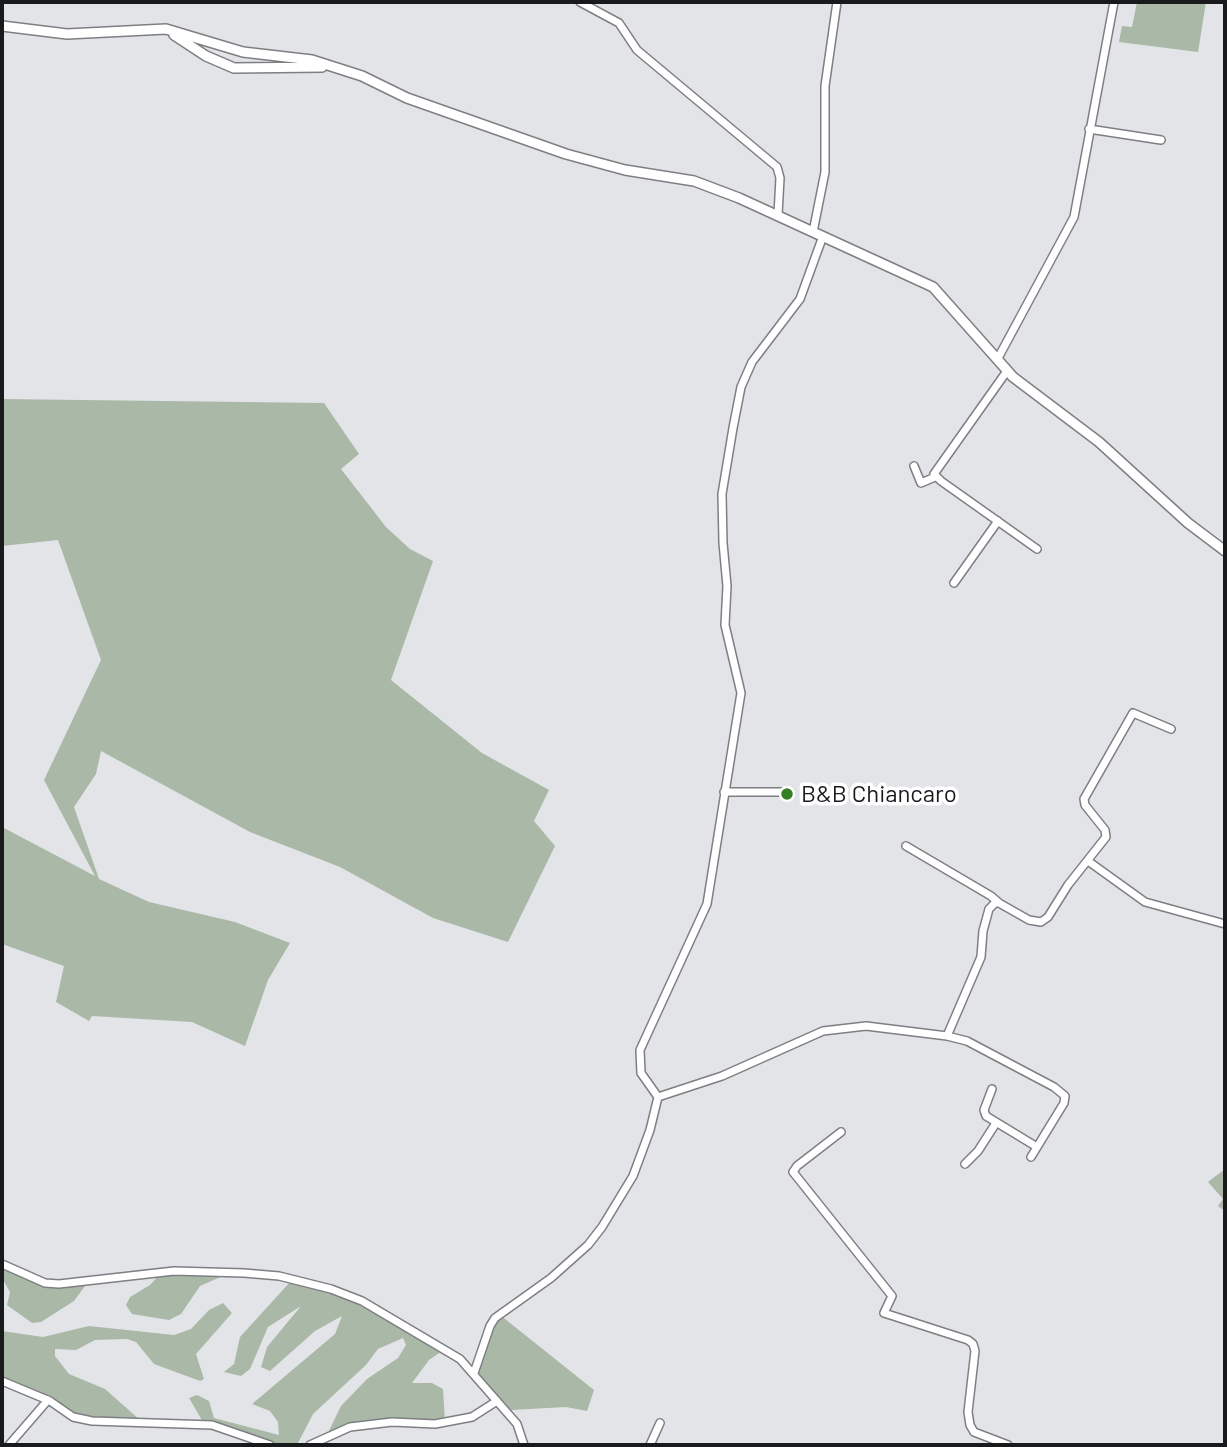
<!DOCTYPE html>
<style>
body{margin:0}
#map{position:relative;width:1227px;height:1447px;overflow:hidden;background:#e3e4e8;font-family:Barlow,sans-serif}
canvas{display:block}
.frame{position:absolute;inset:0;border:4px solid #191a1b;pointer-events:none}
</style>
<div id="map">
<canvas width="1227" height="1447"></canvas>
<div class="frame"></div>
</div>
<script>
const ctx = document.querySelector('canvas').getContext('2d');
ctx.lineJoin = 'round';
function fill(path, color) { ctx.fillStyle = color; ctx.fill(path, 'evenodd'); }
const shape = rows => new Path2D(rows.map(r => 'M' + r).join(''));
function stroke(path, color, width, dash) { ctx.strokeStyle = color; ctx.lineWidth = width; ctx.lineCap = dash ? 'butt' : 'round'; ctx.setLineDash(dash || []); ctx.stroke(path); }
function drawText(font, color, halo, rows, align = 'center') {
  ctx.font = font + ' Barlow,sans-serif'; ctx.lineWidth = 7; ctx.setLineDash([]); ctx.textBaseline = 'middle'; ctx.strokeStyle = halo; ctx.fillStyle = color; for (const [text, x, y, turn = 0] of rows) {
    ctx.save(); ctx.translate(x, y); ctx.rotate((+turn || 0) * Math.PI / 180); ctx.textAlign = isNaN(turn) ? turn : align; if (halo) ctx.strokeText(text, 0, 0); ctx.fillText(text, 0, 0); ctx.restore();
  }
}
fill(shape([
 [1137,2,1206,2,1198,52,1119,42,1122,26,1132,27],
 [2,399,324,403,359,454,341,469,386,527,410,549,433,561,391,680,482,753,549,790,534,821,555,846,508,942,433,918,340,867,250,832,101,751,96,774,74,807,99,879,149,902,235,922,290,943,268,980,245,1046,192,1022,92,1016,89,1021,56,1002,64,966,2,944,2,827,95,876,44,780,101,660,58,540,2,546],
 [1225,1169,1225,1211,1218,1206,1223,1199,1208,1182],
 [2,1267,48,1285,88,1282,74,1301,41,1322,32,1323,7,1305,10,1292,2,1278],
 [159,1275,225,1275,200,1286,181,1314,169,1320,132,1314,126,1305,130,1297,150,1285],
 [291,1281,350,1300,442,1351,429,1360,412,1383,432,1383,443,1389,445,1422,362,1425,325,1439,341,1406,367,1379,398,1358,406,1345,403,1338,378,1349,366,1365,313,1414,297,1445,280,1445,203,1422,189,1398,197,1395,209,1401,214,1418,279,1435,278,1422,270,1411,252,1404,335,1334,342,1316,315,1331,270,1371,261,1367,267,1347,301,1306,268,1327,250,1369,241,1376,224,1372,234,1364,240,1337],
 [223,1303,232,1313,196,1354,204,1379,200,1381,154,1364,136,1342,127,1339,95,1340,76,1350,55,1349,55,1356,69,1374,105,1389,140,1420,73,1415,2,1380,2,1331,43,1337,89,1326,174,1335,191,1329,209,1310],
 [500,1315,594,1390,587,1411,566,1407,511,1410,478,1376,486,1342]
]), '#aab8a7');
const minor = shape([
 [580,2,619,23,637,50,777,167,780,178,778,215],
 [1089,129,1161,140],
 [813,232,825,172,825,86,837,2],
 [997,360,1074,217,1114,2],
 [1007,371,934,474,941,481,1037,549],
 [914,466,921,483,935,477],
 [954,583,998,521],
 [724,792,783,792],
 [906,846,991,896,999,903],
 [1088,861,1145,902,1225,924],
 [947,1036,981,957,983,931,989,909,995,903,999,903,1029,920,1041,922,1048,917,1068,885,1106,837,1105,830,1085,805,1084,799,1133,713,1171,729],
 [992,1089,984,1110,986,1116,1037,1147],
 [658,1097,722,1076,823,1031,866,1026,947,1036,967,1041,1054,1087,1065,1096,1064,1103,1031,1157],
 [841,1132,797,1166,793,1172,892,1296,884,1313,968,1340,973,1344,975,1351,968,1412,970,1425,974,1432,1008,1445],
 [965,1164,978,1151,996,1123],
 [2,1264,45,1283,59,1284,174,1271,244,1273,279,1276,331,1289,362,1301,460,1359,517,1424,524,1445],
 [474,1373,490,1326,495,1318,551,1278,588,1245,602,1227,633,1176,650,1130,658,1097,641,1073,640,1050,707,904,741,693,725,625,727,586,723,543,722,494,733,428,741,387,752,362,800,299,823,236],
 [2,1381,50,1401,73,1417,92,1421,212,1425,270,1445],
 [9,1445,48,1400],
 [310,1445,350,1427,392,1422,435,1424,472,1417,497,1401],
 [650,1445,660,1423]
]);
const tertiary = shape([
 [2,26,67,34,166,29,243,52,312,60,362,76,407,98,566,154,625,170,694,181,739,198,933,287,1013,377,1099,442,1188,523,1225,551],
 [174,35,206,56,234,68,322,67]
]);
stroke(minor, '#7e7f83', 10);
stroke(tertiary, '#7e7f83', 12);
stroke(minor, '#fff', 7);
stroke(tertiary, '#fff', 9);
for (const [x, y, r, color] of [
 [787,794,7,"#377f25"]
]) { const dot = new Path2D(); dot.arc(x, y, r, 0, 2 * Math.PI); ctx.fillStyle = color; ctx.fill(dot); stroke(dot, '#fff', 2.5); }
drawText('24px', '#191a1b', '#fff', [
 ["B&B Chiancaro",801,794]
], 'left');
</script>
